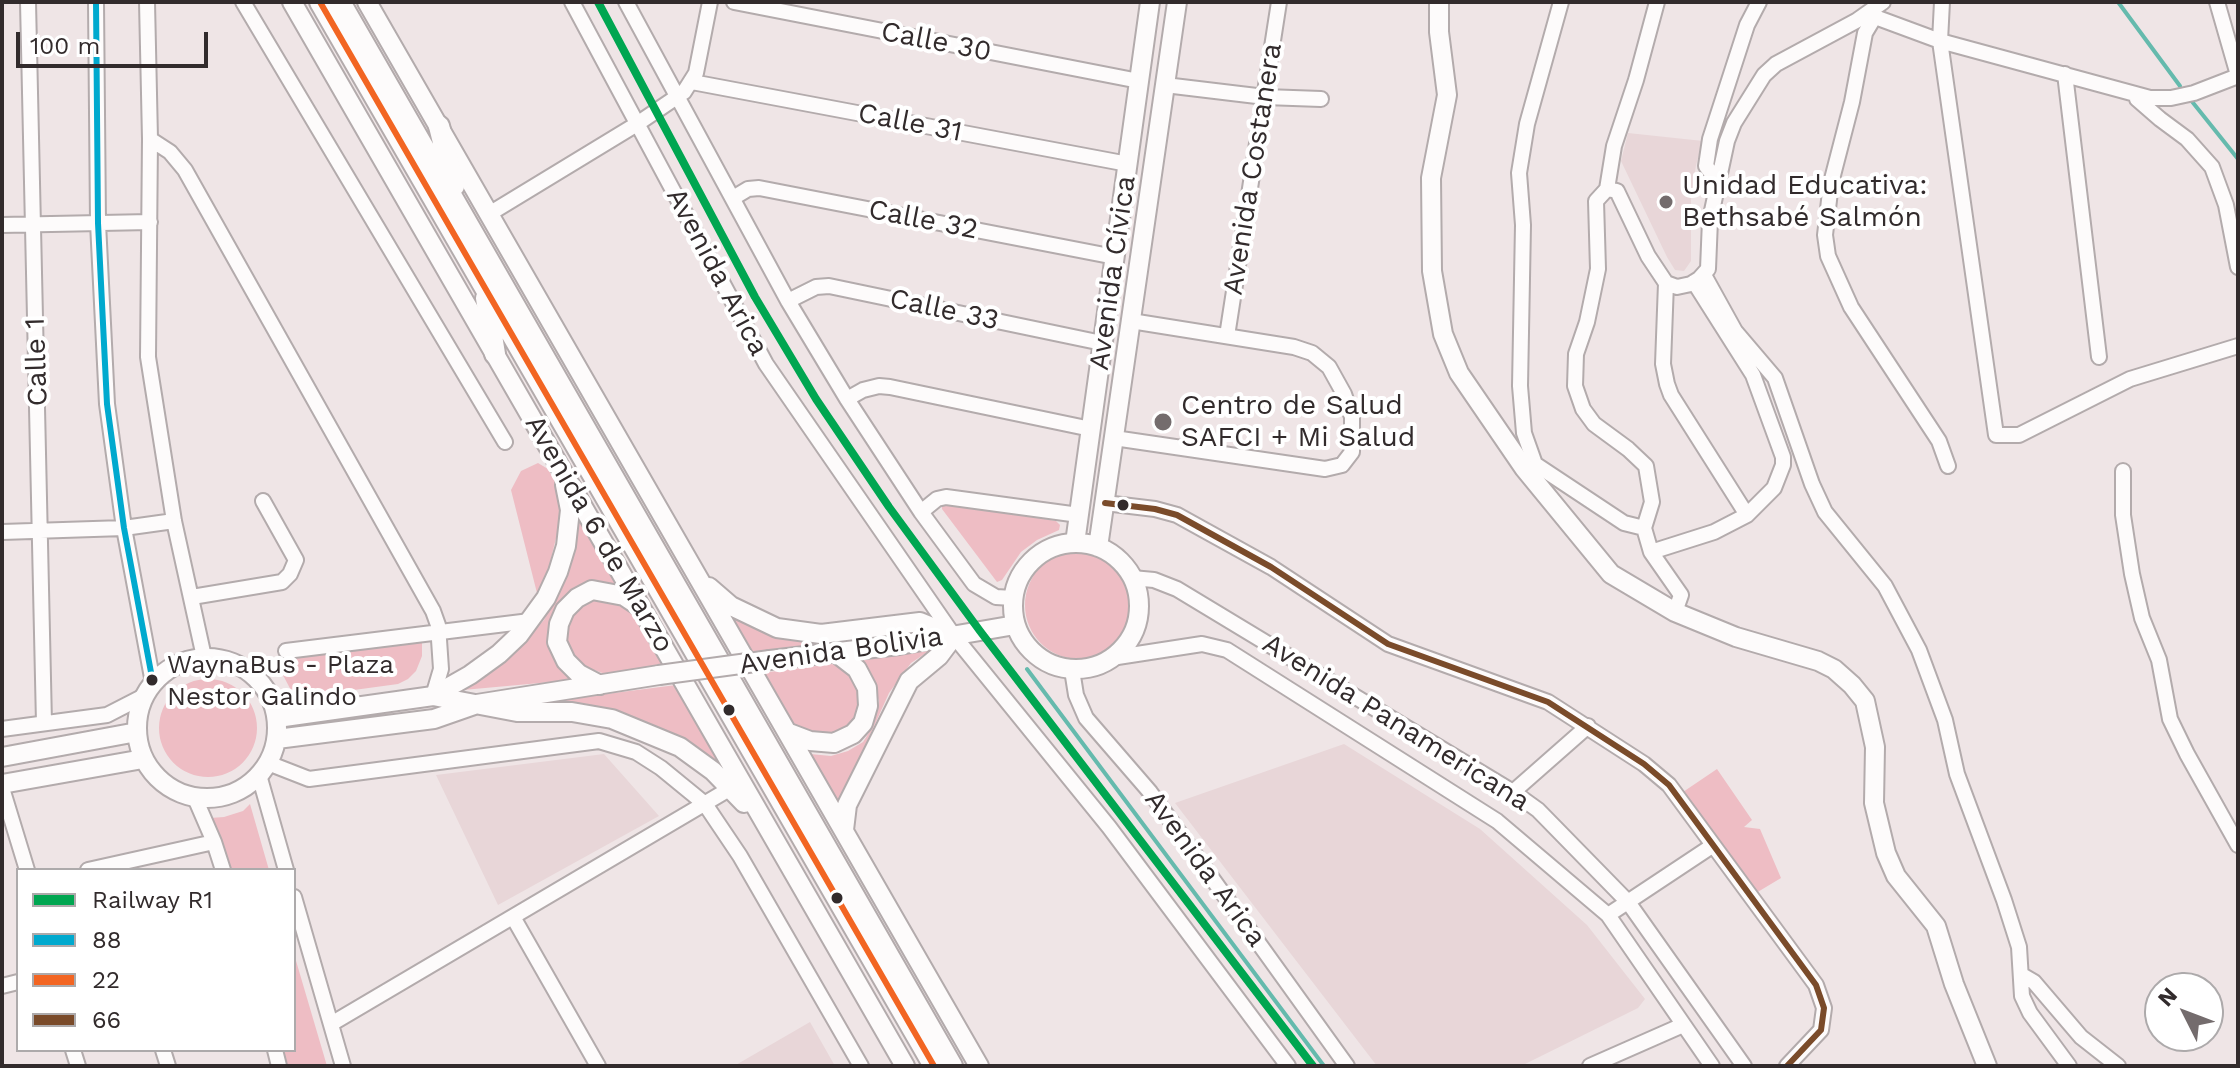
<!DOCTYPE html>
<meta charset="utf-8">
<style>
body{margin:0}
#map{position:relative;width:2240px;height:1068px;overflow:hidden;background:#efe5e6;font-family:"Work Sans",sans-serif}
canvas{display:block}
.frame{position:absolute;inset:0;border:4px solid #322b2c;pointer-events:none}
.legend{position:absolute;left:16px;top:868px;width:280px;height:184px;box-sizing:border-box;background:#fff;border:2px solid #adaaab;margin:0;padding:10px 14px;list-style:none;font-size:24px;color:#322b2c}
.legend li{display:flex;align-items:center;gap:16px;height:40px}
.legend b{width:40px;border:2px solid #adaaab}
.north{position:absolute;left:2144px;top:972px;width:80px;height:80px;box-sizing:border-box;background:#fff;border:2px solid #adaaab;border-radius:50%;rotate:312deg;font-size:22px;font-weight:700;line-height:32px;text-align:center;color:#322b2c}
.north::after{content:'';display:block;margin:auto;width:28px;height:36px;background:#746c6d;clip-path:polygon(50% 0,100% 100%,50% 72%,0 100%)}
.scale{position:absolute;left:16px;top:32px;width:192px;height:36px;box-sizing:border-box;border:4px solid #322b2c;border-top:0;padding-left:10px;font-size:24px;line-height:28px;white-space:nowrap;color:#322b2c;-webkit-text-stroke:6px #fff;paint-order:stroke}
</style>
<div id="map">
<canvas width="2240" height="1068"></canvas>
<div class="frame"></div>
<ul class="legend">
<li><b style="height:10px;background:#00a651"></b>Railway R1</li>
<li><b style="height:10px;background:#00a9ce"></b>88</li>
<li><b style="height:10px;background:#f26522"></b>22</li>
<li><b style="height:10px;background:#7a4b2a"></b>66</li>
</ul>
<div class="north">N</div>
<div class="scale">100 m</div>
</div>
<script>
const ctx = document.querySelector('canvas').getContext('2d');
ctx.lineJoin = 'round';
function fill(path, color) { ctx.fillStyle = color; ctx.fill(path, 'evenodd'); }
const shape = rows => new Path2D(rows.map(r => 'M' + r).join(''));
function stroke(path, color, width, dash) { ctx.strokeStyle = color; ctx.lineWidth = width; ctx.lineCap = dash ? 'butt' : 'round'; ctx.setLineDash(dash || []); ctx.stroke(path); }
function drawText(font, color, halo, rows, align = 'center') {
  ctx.font = font + ' "Work Sans",sans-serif'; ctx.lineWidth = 8; ctx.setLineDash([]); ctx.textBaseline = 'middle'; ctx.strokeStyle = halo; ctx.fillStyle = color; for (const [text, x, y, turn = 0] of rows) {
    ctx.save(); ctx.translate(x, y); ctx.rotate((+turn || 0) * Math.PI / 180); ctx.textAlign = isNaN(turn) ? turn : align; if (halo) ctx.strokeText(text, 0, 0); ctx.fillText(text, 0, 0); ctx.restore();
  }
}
fill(shape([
 [1628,133,1703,141,1696,165,1691,199,1691,261,1684,271,1675,270,1667,257,1621,161],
 [1344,744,1480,829,1587,925,1645,999,1638,1008,1521,1066,1377,1066,1175,803],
 [604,754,659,816,498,905,436,775],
 [810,1022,835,1066,734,1066]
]), '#e8d6d8');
fill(shape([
 [538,463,548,469,557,486,560,501,558,530,549,567,538,597,511,490,521,471],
 [946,501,1056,521,1060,525,1059,530,1037,540,1021,552,1002,580,997,582,942,509,942,504],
 [577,511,617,587,603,584,548,638,557,666,573,680,463,690,506,661,544,620,568,572,574,550],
 '1025 605a54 54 0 1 1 108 0a54 54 0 1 1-108 0Z',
 [589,599,611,599,628,607,667,665,605,674,575,663,564,641,570,614],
 [728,612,749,624,896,632,751,653],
 [422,642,422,656,416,671,408,679,398,684,295,698,284,677,269,659],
 [932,649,911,663,889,693,839,804,810,754,831,756,848,751,863,742,872,728,879,701,870,674,860,661],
 [831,664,843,667,852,674,859,687,860,701,855,720,846,731,832,737,797,729,786,719,762,673],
 '159 728a49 49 0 1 1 98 0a49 49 0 1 1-98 0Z',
 [676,685,729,777,627,716,588,704,544,702],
 [1717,769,1752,820,1744,827,1760,829,1781,878,1756,893,1718,843,1683,792],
 [250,804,269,870,226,870,210,818,224,817,243,811],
 [294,954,327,1066,283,1066,278,1050,294,1050]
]), '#eebdc4');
stroke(shape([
 [2118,2,2180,86],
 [2190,99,2238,159],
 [1027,669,1324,1066]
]), '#65baad', 4);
const minor = shape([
 [28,2,44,723],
 [96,2,98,223,107,404,124,528,153,683],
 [147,2,150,139,148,357,174,521,204,657],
 [243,2,505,442],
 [572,2,766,364,954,636,1109,827,1288,1066],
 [626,2,788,301,847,399,921,512,974,584,996,597,1013,598],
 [734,2,1139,81],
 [1942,2,1940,41,1996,435,2019,435,2130,379,2238,346],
 [2217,2,2238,75],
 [1867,14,1940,41,2150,98,2171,98,2194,93,2238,76],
 [1874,18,1865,33,1852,102,1831,183,1825,235,1828,256,1851,307,1939,441,1948,466],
 [2065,74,2099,357],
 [692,82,1128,164],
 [1165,85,1265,97,1321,99],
 [2136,95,2137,99,2160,119,2187,139,2212,167,2226,205,2238,267],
 [150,139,170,152,185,170,433,611,438,625,441,669,433,696],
 [1717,181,1706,166,1710,139,1747,25,1759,2],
 [1607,189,1614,146,1636,80,1657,2],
 [733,198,748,189,759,188,1115,257],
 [489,214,637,124,684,92,696,73,710,2],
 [2,225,150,222],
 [1704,275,1735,331,1775,378,1812,484,1825,512,1885,586,1919,650,1945,720,1957,774,2004,900,2019,947,2022,996,2030,1013,2069,1066],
 [1666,283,1663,364,1667,384,1671,395,1747,515],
 [788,301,816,287,829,286,1102,343],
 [1227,336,1279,2],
 [847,399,863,390,879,386,890,387,1091,429],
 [1114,438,1325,469,1342,465,1352,452,1352,417,1344,394,1329,367,1312,353,1294,347,1131,321],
 [1535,464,1524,433,1520,386,1523,225,1519,173,1527,124,1561,2],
 [1527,467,1535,464,1624,523,1644,528],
 [2123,471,2123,515,2132,574,2142,618,2159,660,2170,719,2187,754,2238,845],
 [1105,503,1155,509,1177,515,1271,567,1388,644,1548,702,1644,764,1669,785,1816,985,1824,1008,1821,1030,1787,1066],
 [921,512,937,499,946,497,1079,515],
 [2,532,124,528,174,521],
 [1651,552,1714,532,1747,515,1774,488,1783,465,1783,457,1753,375,1694,282],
 [1132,578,1154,580,1177,589,1513,792,1538,810,1628,902,1744,1066],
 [192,597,282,582,290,574,296,560,263,501],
 [1675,612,1681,595,1651,552,1644,528,1652,502,1646,466,1628,449,1594,424,1583,409,1575,386,1576,354,1587,322,1598,269,1596,201,1607,189,1617,191,1648,256,1666,283,1677,287,1691,284,1699,279,1708,269,1710,220,1727,141,1734,123,1764,75,1776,64,1856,21,1883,2],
 [286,651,530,621],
 [1111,658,1202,644,1227,650,1497,821,1608,915,1712,1066],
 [1072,670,1076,695,1086,718,1150,792,1347,1066],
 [2,729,107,715,144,696],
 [268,763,309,779,599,741,636,752,661,768,705,804,740,856,861,1066],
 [259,775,286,870],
 [2,788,27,870],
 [1513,792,1588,726],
 [195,798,214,842,223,870],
 [88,870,214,842],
 [294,897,343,1066],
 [1608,915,1712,846],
 [513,917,598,1066],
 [2022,975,2034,982,2081,1037,2118,1066],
 [2,986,18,982],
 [331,1024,731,788],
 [73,1050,78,1066],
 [163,1050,168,1066],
 [275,1050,279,1066],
 [1590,1066,1683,1025]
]);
const major = shape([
 [292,2,905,1066],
 [367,2,979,1066],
 [1439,2,1439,32,1447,95,1431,178,1432,271,1443,334,1459,373,1524,468,1611,574,1675,612,1736,637,1818,661,1834,669,1852,685,1865,701,1875,747,1874,803,1886,853,1896,876,1936,926,1954,984,1987,1066],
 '1013 606a63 63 0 1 1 126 0a63 63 0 1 1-126 0Z',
 [1075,543,1150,2],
 [1098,547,1177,2],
 [709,587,731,606,777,628,821,634,920,622,954,636],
 '137 728a70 70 0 1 1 140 0a70 70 0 1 1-140 0Z',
 [770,660,899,645,1015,625],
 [600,685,579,674,566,661,557,642,559,624,565,610,577,598,592,590,624,596,639,606],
 [433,696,470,675,499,654,519,635,546,598,558,572,566,546,570,510,565,485],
 [277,718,433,696,517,712,572,712,612,719,680,747,713,771,744,803],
 [789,733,810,741,834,743,853,734,863,723,868,706,867,688,857,669,835,652],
 [277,739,434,719,477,704,659,675],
 [2,757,137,732],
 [2,784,143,759],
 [844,830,847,805,909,681,939,656,954,636]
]);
const highway = shape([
 [320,2,934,1066],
 [340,2,952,1066],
 [439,126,454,186],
 [486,298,495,354]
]);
stroke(minor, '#b3abac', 18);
stroke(major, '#b3abac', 22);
stroke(highway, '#b3abac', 24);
stroke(minor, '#fdfbfb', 14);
stroke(major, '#fdfbfb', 18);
stroke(highway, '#fdfbfb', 20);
const majorBridge = shape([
 [659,675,770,660]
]);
stroke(majorBridge, '#b3abac', 22, []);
stroke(majorBridge, '#fdfbfb', 18);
stroke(shape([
 [96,2,98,223,107,404,124,528,153,683]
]), '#00a9ce', 6);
stroke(shape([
 [320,2,934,1066]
]), '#f26522', 6);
stroke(shape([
 [1105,503,1155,509,1177,515,1271,567,1388,644,1548,702,1644,764,1669,785,1816,985,1824,1008,1821,1030,1787,1066]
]), '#7a4b2a', 6);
stroke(shape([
 [598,2,755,297,816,399,889,507,980,631,1313,1066]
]), '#00a651', 8);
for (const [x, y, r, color] of [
 [1666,202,8,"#746c6d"],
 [1163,422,10,"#746c6d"],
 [1123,505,7,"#322b2c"],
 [152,680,7,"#322b2c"],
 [729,710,7,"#322b2c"],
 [837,898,7,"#322b2c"]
]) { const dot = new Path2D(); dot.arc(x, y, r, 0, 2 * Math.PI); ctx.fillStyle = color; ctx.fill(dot); stroke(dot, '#fff', 3); }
drawText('26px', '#322b2c', '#fff', [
 ["WaynaBus - Plaza",167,665],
 ["Nestor Galindo",167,697]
], 'left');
drawText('28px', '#322b2c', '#fff', [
 ["Calle 30",936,42,11],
 ["Calle 31",910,123,11],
 ["Avenida Costanera",1253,169,-81],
 ["Calle 32",923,220,11],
 ["Avenida Arica",717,272,62],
 ["Avenida Cívica",1113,273,-82],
 ["Calle 33",944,310,12],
 ["Calle 1",37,362,-92],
 ["Avenida 6 de Marzo",599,534,60],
 ["Avenida Bolivia",841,651,-8],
 ["Avenida Panamericana",1396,723,32],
 ["Avenida Arica",1205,869,54]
]);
drawText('28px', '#322b2c', '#fff', [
 ["Unidad Educativa:",1682,186],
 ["Bethsabé Salmón",1682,218],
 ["Centro de Salud",1181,406],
 ["SAFCI + Mi Salud",1181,438]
], 'left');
</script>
